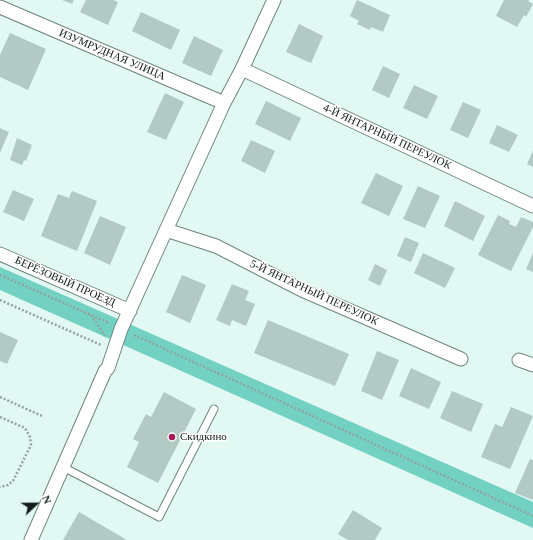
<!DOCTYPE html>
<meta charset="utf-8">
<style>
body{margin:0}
#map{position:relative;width:533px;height:540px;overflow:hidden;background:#e1f8f3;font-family:"Times New Roman",serif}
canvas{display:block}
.north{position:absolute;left:16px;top:484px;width:40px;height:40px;-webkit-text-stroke:3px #fff;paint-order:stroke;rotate:68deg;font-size:11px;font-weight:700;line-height:16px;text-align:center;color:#141c1b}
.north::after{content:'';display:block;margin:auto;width:14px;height:18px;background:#141c1b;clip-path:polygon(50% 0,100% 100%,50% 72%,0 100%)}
</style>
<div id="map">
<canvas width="533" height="540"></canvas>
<div class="north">N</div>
</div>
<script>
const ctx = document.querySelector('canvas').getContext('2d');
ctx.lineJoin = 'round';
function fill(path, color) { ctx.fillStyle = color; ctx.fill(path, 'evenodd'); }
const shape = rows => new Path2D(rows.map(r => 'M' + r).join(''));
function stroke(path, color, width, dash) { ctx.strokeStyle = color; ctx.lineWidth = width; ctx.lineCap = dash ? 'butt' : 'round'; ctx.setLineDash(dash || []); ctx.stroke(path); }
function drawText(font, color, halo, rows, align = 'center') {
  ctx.font = font + ' "Times New Roman",serif'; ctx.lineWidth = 3; ctx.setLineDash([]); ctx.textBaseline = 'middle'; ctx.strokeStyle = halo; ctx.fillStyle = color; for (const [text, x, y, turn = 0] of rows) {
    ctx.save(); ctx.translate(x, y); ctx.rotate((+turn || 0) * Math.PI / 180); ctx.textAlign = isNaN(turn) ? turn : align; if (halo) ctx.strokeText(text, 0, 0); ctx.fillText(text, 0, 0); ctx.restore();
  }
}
fill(shape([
 [0,267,533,502,533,528,0,290]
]), '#73d1c3');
fill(shape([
 [62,0,74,0,72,4],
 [86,0,113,0,118,2,108,25,80,12],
 [357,0,390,15,383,32,371,27,370,30,357,24,359,21,350,16],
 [504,0,529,0,528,1,533,4,526,17,524,15,517,27,496,16],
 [141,12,180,30,171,50,132,31],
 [299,24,323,36,311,63,286,52],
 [10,33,46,49,28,90,0,77,0,55],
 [194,36,223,50,211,76,182,63],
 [383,66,400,74,389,98,372,90],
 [414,85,438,96,427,119,403,108],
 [165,93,184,102,166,140,147,132],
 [266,101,301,118,290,141,255,124],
 [463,102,481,110,468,138,450,130],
 [497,125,518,135,509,152,489,143],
 [0,128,9,132,0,153],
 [17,138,32,145,26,161,24,160,22,165,10,160],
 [251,140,275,151,265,173,241,161],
 [533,151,533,167,527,164],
 [376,173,403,186,389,216,361,203],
 [418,186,440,196,425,228,403,219],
 [13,190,34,199,24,221,3,212],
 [72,191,97,201,77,251,41,236,58,194,69,198],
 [455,201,485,216,473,241,444,226],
 [498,215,510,221,509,224,516,227,521,217,533,222,533,227,511,271,478,255],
 [100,216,126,227,110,265,84,253],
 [405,237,419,243,411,262,397,256],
 [423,253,455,268,445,288,414,273],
 [533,253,533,272,526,269],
 [375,264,387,270,380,286,368,280],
 [182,275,206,285,190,323,166,312],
 [232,284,249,291,245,300,255,304,246,326,232,320,230,326,216,320],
 [268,320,349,354,335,386,254,353],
 [0,332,18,340,7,364,0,361],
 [377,351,399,360,382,400,361,391],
 [411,368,441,382,429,409,399,396],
 [452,391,483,404,471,432,440,418],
 [164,392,196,409,158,483,127,467,139,442,133,439,146,414,151,417],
 [511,407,533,416,510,469,481,457,495,424,502,427],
 [530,459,533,460,533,500,515,493],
 [353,510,382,528,375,540,348,540,338,534],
 [79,512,127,540,63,540]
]), '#b3c9c4');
const lane = shape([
 [63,467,159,517,214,409]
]);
const street = shape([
 [0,7,224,103],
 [242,69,533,206],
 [166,230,216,246,302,290,461,359],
 [0,254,130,311],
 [519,360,533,365],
 [31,540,105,371,108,368,121,329,224,103,242,69,274,0]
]);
stroke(lane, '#708581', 9);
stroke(street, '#708581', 15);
stroke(shape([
 [0,275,109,323],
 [0,300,101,345],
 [91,315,105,336],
 [134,335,533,516],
 [0,397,42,416],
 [0,417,25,428,30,437,31,445,13,481,8,485,0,487]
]), '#92a4a0', 2.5, [2, 2]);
stroke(lane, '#fff', 7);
stroke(street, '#fff', 13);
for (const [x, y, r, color] of [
 [172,437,4,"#a91a56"]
]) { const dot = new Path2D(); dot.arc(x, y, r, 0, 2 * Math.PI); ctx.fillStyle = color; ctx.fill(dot); stroke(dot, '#fff', 1.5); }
drawText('11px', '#141c1b', '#fff', [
 ["ИЗУМРУДНАЯ УЛИЦА",112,55,23],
 ["4-Й ЯНТАРНЫЙ ПЕРЕУЛОК",387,137,25],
 ["БЕРЁЗОВЫЙ ПРОЕЗД",65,282,24],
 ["5-Й ЯНТАРНЫЙ ПЕРЕУЛОК",314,293,25]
]);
drawText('11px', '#141c1b', '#fff', [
 ["Скидкино",180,437]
], 'left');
</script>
